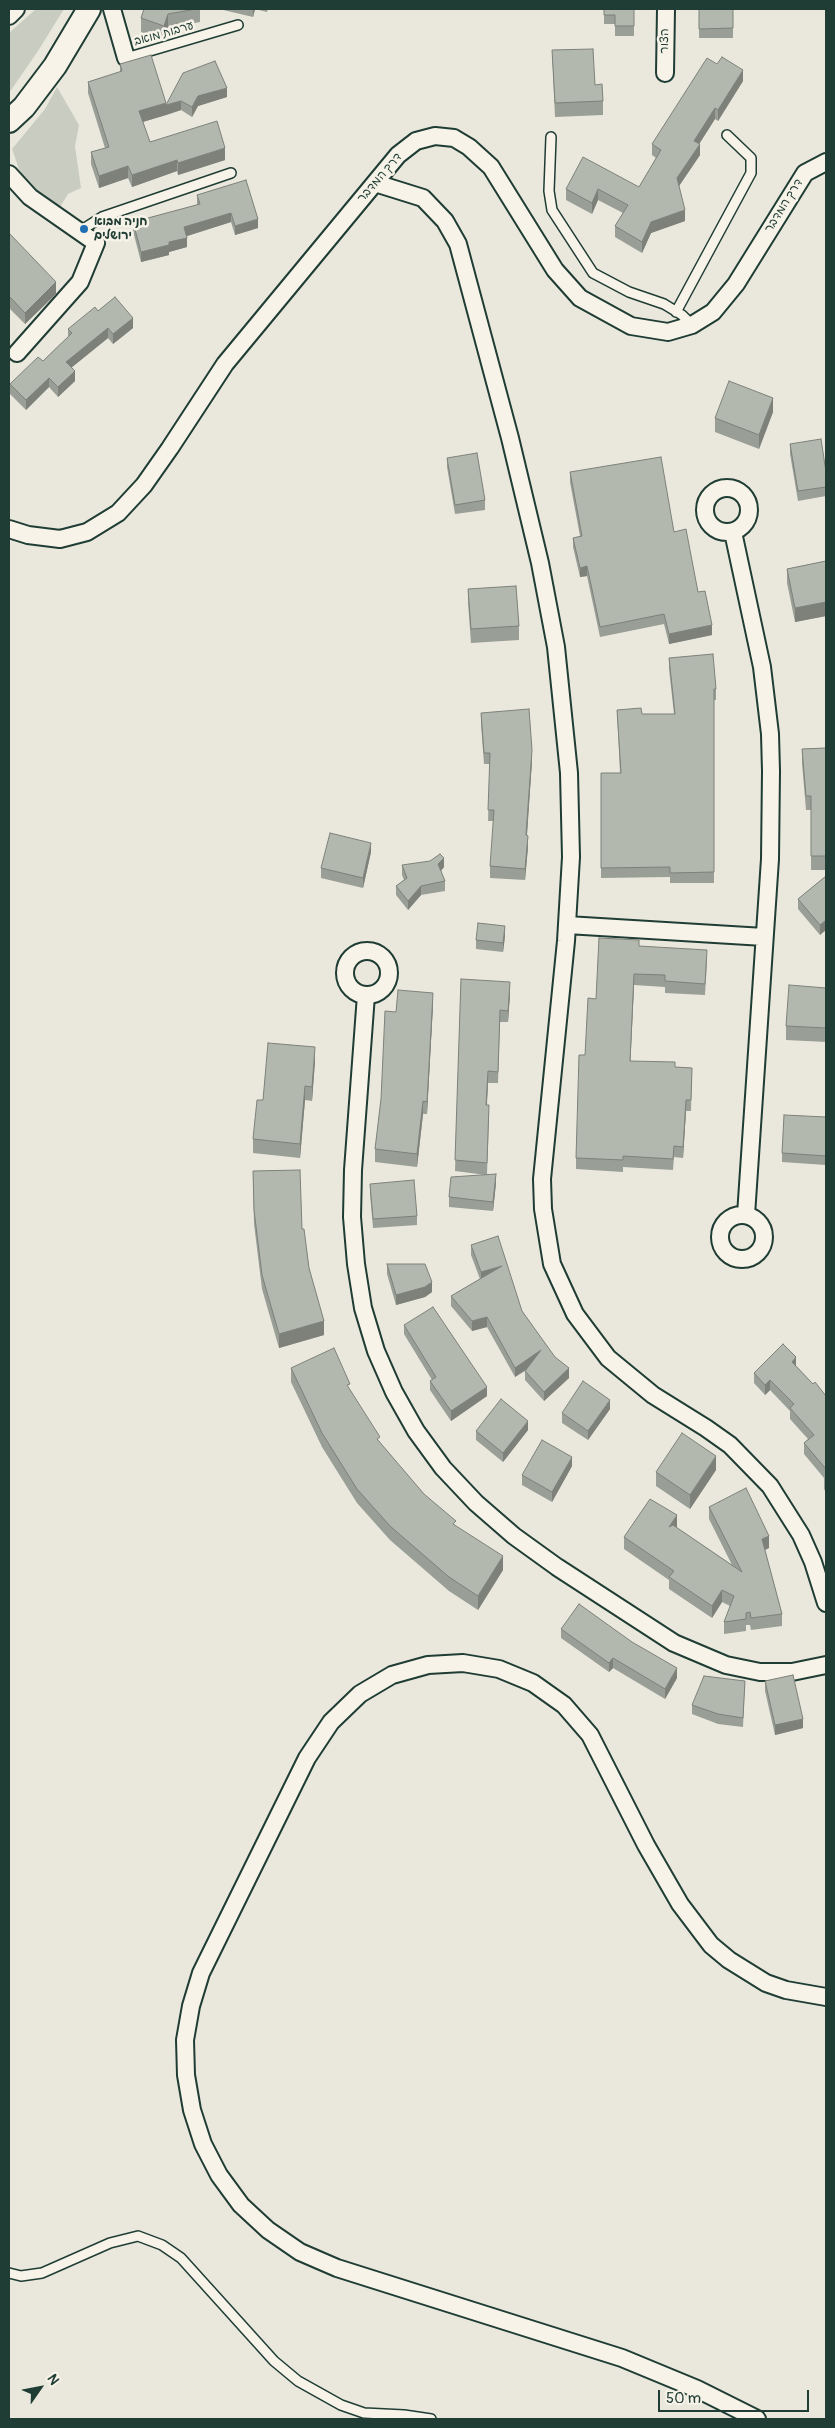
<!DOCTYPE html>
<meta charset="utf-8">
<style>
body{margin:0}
#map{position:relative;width:835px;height:2428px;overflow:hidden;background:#eae8dd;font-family:Pangolin,sans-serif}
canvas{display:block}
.frame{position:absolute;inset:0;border:10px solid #1f3d34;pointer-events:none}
.north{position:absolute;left:15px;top:2363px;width:50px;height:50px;-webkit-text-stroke:4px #f7f3e8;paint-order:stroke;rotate:57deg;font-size:14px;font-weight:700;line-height:20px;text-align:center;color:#1f3d34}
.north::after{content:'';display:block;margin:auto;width:18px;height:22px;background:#1f3d34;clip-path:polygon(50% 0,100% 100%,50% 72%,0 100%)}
.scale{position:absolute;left:658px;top:2390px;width:151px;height:22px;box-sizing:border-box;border:2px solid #1f3d34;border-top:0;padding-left:6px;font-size:15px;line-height:18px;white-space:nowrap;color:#1f3d34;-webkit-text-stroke:4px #f7f3e8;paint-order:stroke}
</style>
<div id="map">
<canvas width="835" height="2428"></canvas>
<div class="frame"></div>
<div class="north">N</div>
<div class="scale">50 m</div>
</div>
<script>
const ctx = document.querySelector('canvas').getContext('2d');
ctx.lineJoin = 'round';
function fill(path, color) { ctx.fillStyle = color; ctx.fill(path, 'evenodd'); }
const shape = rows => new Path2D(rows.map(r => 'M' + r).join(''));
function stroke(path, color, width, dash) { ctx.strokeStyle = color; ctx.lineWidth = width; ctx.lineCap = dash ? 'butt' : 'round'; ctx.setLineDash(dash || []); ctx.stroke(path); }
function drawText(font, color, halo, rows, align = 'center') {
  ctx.font = font + ' Pangolin,"Playpen Sans Hebrew",sans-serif'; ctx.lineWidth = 5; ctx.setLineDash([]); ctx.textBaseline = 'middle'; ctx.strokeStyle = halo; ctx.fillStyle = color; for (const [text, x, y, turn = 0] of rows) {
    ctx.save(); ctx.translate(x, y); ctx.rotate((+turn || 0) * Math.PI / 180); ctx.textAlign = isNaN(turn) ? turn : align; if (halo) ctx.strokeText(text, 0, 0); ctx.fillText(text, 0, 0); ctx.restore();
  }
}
fill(shape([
 [36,9,64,9,38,51,9,93,9,33],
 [57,87,79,125,75,146,81,188,68,194,60,207,28,183,19,169,12,149,45,109]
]), '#c8ccc1');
const lane = shape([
 [126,58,238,25],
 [551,137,549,191,552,210,593,273,629,292,664,304,682,315,692,325],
 [80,231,102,217,231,173],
 [676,312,751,173,751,158,727,135],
 [9,2273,21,2276,42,2273,110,2243,138,2236,162,2245,181,2258,274,2361,298,2381,341,2405,364,2413,404,2415,431,2419]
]);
const street = shape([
 [112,9,126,58],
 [9,16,16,9],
 [665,73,666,9],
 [9,174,30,197,96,243,80,282,17,353],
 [375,183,423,198,445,221,458,244,510,438,540,563,556,647,569,773,571,857,566,941,542,1179,543,1209,552,1264,575,1314,608,1358,653,1395,706,1428,730,1445,770,1486,801,1535,813,1562,826,1603],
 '705 510a22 22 0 1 1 44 0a22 22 0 1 1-44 0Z',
 [9,529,28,535,60,539,87,532,118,513,144,485,170,448,225,364,398,155,416,141,435,136,454,138,469,147,491,167,555,270,580,298,631,326,668,332,692,325,713,312,736,284,805,173,826,162],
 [733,532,762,667,770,734,771,771,770,859,746,1215],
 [567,925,764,937],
 '345 973a22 22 0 1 1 44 0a22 22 0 1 1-44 0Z',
 [366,995,353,1170,352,1217,356,1264,363,1308,376,1351,394,1392,416,1431,443,1468,476,1503,514,1536,557,1567,674,1643,726,1665,760,1672,792,1672,826,1665],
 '720 1237a22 22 0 1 1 44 0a22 22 0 1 1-44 0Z',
 [757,2419,697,2389,622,2358,337,2268,300,2252,268,2230,241,2205,219,2175,203,2144,192,2110,186,2075,185,2040,191,2006,201,1973,307,1758,331,1722,360,1694,392,1675,428,1665,463,1663,499,1669,533,1683,564,1705,590,1735,646,1845,680,1904,711,1945,729,1960,766,1983,786,1990,826,1997]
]);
const secondary = shape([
 [9,121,24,107,55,66,89,9]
]);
stroke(lane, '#1f3d34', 12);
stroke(street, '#1f3d34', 20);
stroke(secondary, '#1f3d34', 26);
stroke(lane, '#f7f3e8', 9);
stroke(street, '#f7f3e8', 16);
stroke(secondary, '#f7f3e8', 22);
fill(shape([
 [144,9,200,9,200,22,168,28,164,40,141,32,141,18],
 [219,9,268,9,267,12,255,9,253,17],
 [604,9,634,9,634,36,615,36,615,24,604,24],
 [699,9,733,9,733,38,699,38],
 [552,50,595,85,603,101,603,115,555,117],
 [120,64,166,115,143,122,150,142,225,160,178,175,177,171,132,187,128,178,99,188,91,164,91,152,105,148,88,93,88,82,120,72],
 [183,73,227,97,198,106,192,117,181,110,166,115],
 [743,81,718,121,715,119,699,144,700,155,679,186,685,221,651,233,642,253,615,237,615,226,623,213,598,200,592,214,566,200,566,189,639,187,656,158,652,155,652,144],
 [197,195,258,228,235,235,231,222,187,236,187,247,169,252,169,255,141,262,133,231,133,222,197,205],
 [9,233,56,294,25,324,9,308],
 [98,311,133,328,113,344,108,338,71,368,75,381,58,397,49,387,26,410,10,394,10,384,43,361,68,337,68,329],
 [773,412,759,449,715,432,715,418],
 [790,444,826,472,826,496,798,501,790,454],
 [447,458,485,500,485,510,455,514,447,467],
 [570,472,674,532,698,592,712,635,669,644,664,624,600,637,587,576,580,577,573,547,573,538,580,536,570,482],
 [826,561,826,616,795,622,787,583,787,569],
 [468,589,519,626,519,640,471,643,468,603],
 [669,658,716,689,716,700,714,700,714,883,670,883,670,877,601,878,601,773,620,773,617,710,642,714,674,714,669,669],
 [481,713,532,761,527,836,528,847,525,880,490,878,490,866,494,821,488,821,490,764,484,764,481,724],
 [826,748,826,870,811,870,811,810,806,810,802,763,802,749],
 [371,852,363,888,321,878,321,868],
 [402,865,444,867,441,871,445,881,445,891,421,895,408,910,396,895,396,886,404,880,402,875],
 [826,876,820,935,798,909,798,899],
 [505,936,503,952,476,949,476,940],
 [639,946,707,961,705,995,665,993,665,987,634,985,630,1061,675,1067,692,1068,691,1111,686,1111,683,1158,674,1157,673,1170,623,1167,623,1172,576,1169,576,1158,585,1055,596,999],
 [461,979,510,994,508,1022,500,1022,498,1083,488,1083,487,1105,489,1116,487,1174,496,1183,493,1211,449,1207,449,1197,486,1175,455,1171],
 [826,988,826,1042,786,1040,786,1026],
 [433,1005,427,1114,423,1114,417,1167,375,1162,375,1149,396,1012],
 [315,1061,312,1101,305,1100,300,1158,253,1153,253,1139,263,1100],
 [826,1117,826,1165,782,1162,782,1153],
 [253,1171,302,1229,309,1268,324,1335,279,1348,262,1289,254,1224],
 [370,1184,417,1216,417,1225,373,1228,370,1193],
 [471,1245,522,1311,569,1378,544,1401,525,1380,525,1371,515,1377,487,1327,472,1331,451,1306,451,1296,480,1279,471,1255],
 [387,1264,432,1292,425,1297,396,1305,387,1274],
 [404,1325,487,1396,451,1421,430,1390,430,1381,432,1380,404,1334],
 [796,1366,813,1384,826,1396,826,1493,824,1489,824,1478,804,1454,804,1443,808,1439,790,1419,790,1411,770,1390,765,1395,754,1383,754,1373],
 [291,1368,350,1390,380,1443,424,1494,456,1526,503,1570,478,1610,449,1591,390,1540,357,1503,322,1447,291,1382],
 [610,1409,588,1440,562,1423,562,1413],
 [528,1430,503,1462,476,1440,476,1431],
 [572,1466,552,1502,522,1485,522,1475],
 [716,1470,690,1509,656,1486,656,1472],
 [709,1507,769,1548,765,1550,782,1614,782,1626,751,1630,750,1625,746,1625,746,1631,724,1634,724,1622,730,1606,722,1602,712,1618,669,1589,669,1580,624,1549,624,1537,677,1527,677,1528,732,1565,709,1519],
 [561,1629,677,1678,665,1699,613,1668,609,1672,561,1638],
 [745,1681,743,1727,718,1724,692,1714,692,1705],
 [765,1681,803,1728,775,1735,765,1691]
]), '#999e96');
fill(shape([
 [253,9,255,9,253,17],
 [168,14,168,28,164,40,164,26],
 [743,70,743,81,718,121,718,110],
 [227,88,227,97,198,106,192,117,192,107,198,96],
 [181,101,181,110,166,115,166,105],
 [166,103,166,115,139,123,139,111],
 [715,108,715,119,694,152,694,141],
 [700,144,700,155,677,189,677,178],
 [225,148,225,160,178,175,178,163],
 [177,160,177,171,132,187,132,175],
 [128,166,128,178,99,188,99,176],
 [598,189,598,200,592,214,592,203],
 [685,210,685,221,651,233,642,253,642,242,651,222],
 [231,213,231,222,184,237,184,227],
 [258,219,258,228,235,235,235,226],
 [187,238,187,247,169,252,169,255,141,262,141,252,169,242],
 [56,282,56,294,25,324,25,313],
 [133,318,133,328,113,344,113,334],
 [108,328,108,338,66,372,66,362],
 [75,371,75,381,58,397,58,387],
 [49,378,49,387,26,410,26,400],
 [773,398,773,412,759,449,759,435],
 [587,566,587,576,580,577,580,568],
 [826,602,826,616,795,622,795,608],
 [712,625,712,635,669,644,669,634],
 [532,750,532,761,526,847,526,835],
 [528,836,528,847,525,880,525,869],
 [371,843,371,852,363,888,363,878],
 [444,858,444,867,438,874,438,864],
 [421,886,421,895,408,910,408,901],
 [826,920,826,930,820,935,820,925],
 [505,926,505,936,503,952,503,943],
 [634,974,634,985,630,1072,630,1061],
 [510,982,510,994,508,1022,508,1011],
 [433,993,433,1005,427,1114,427,1102],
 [315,1047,315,1061,312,1101,312,1087],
 [488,1071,488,1083,486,1116,486,1105],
 [305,1086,305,1100,300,1158,300,1144],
 [686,1100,686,1111,683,1158,683,1147],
 [423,1101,423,1114,417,1167,417,1154],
 [496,1174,496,1183,493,1211,493,1202],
 [502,1266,481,1281,481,1272],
 [432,1282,432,1292,425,1297,396,1305,396,1295],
 [487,1317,487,1327,472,1331,472,1321],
 [324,1321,324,1335,279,1348,279,1334],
 [541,1350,541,1359,515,1377,515,1368],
 [796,1357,796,1368,792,1362],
 [569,1368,569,1378,544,1401,544,1392],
 [770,1380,770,1390,765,1395,765,1385],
 [487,1387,487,1396,451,1421,451,1411],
 [610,1400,610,1409,588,1440,588,1431],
 [528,1421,528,1430,503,1462,503,1453],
 [716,1456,716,1470,690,1509,690,1495],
 [572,1457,572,1466,552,1502,552,1492],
 [677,1515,677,1527,669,1539,669,1527],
 [769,1536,769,1548,762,1551,762,1539],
 [503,1556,503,1570,478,1610,478,1596],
 [722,1590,722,1602,712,1618,712,1606],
 [613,1658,613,1668,609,1672,609,1663],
 [677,1668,677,1678,665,1699,665,1689],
 [803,1719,803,1728,775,1735,775,1725]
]), '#7d817a');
const building = shape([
 [144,9,196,9,168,14,164,26,141,18,144,9],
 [604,9,634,9,634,26,615,26,615,15,604,15,604,9],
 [699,9,733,9,733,28,699,29,699,9],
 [593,49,595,85,602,84,603,101,555,103,552,50,593,49],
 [151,55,166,103,139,111,150,142,217,121,225,148,178,163,177,160,132,175,128,166,99,176,91,152,109,147,88,82,122,71,120,64,151,55],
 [722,57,743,70,718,110,715,108,694,141,700,144,677,178,685,210,651,222,642,242,615,226,628,205,598,189,592,203,566,189,583,157,639,187,661,150,652,144,707,58,717,64,722,57],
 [215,61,227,88,198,96,192,107,181,101,166,105,183,73,215,61],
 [246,180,258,219,235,226,231,213,184,227,187,238,169,242,169,245,141,252,133,222,200,204,197,195,246,180],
 [9,233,56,282,25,313,9,296,9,233],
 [115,297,133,318,113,334,108,328,66,362,75,371,58,387,49,378,26,400,10,384,38,357,43,361,72,333,68,329,95,307,98,311,115,297],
 [729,381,773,398,759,435,715,418,729,381],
 [821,439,826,472,826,487,798,491,790,444,821,439],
 [477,453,485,500,455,505,447,458,477,453],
 [661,457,674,532,686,529,698,592,705,591,712,625,669,634,664,614,600,627,587,566,580,568,573,538,582,536,570,472,661,457],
 [826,561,826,602,795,608,787,569,826,561],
 [516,586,519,626,471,629,468,589,516,586],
 [713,654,716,689,714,689,714,872,670,873,670,867,601,868,601,773,621,773,617,710,641,708,642,714,675,714,669,658,713,654],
 [529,709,532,750,526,835,528,836,525,869,490,866,494,810,488,810,490,753,484,753,481,713,529,709],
 [826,748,826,856,811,856,811,796,806,796,802,749,826,748],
 [330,833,371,843,363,878,321,868,330,833],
 [440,854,444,858,438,864,445,881,421,886,408,901,396,886,407,878,402,865,430,861,440,854],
 [826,876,826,920,820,925,798,899,826,876],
 [478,923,505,926,503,943,476,940,478,923],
 [599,938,639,940,639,946,707,950,705,984,665,981,665,975,634,974,630,1061,675,1062,675,1067,692,1068,691,1100,686,1100,683,1147,674,1146,673,1159,623,1156,623,1160,576,1158,579,1055,585,1055,588,998,596,999,599,938],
 [461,979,510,982,508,1011,500,1010,498,1072,488,1071,486,1105,489,1105,487,1163,455,1160,461,979],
 [789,985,826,988,826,1028,786,1026,789,985],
 [398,990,433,993,427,1102,423,1101,417,1154,375,1149,381,1099,385,1011,396,1012,398,990],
 [268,1043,315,1047,312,1087,305,1086,300,1144,253,1139,257,1100,263,1100,268,1043],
 [784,1115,826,1117,826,1156,782,1153,784,1115],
 [300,1170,302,1229,304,1229,309,1268,324,1321,279,1334,262,1275,254,1210,253,1171,300,1170],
 [496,1174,493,1202,449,1197,451,1177,496,1174],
 [414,1180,417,1216,373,1219,370,1184,414,1180],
 [498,1236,522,1311,555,1357,569,1368,544,1392,525,1371,541,1350,515,1368,487,1317,472,1321,451,1296,502,1266,481,1272,471,1245,498,1236],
 [387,1264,425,1264,432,1282,425,1287,396,1295,387,1264],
 [433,1307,487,1387,451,1411,430,1381,436,1377,404,1325,433,1307],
 [783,1344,796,1357,792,1362,813,1384,815,1382,826,1396,826,1469,804,1443,814,1435,790,1408,794,1404,770,1380,765,1385,754,1373,783,1344],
 [334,1348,350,1384,347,1385,380,1437,377,1439,424,1494,456,1521,453,1524,503,1556,478,1596,449,1577,390,1526,357,1489,322,1433,291,1368,334,1348],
 [583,1381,610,1400,588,1431,562,1413,583,1381],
 [501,1399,528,1421,503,1453,476,1431,501,1399],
 [682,1433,716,1456,690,1495,656,1472,682,1433],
 [542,1440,572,1457,552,1492,522,1475,542,1440],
 [746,1488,769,1536,762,1539,782,1614,751,1618,750,1612,746,1613,746,1619,724,1622,734,1596,722,1590,712,1606,669,1577,674,1571,624,1537,650,1499,677,1515,669,1527,673,1525,742,1572,709,1507,746,1488],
 [579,1604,632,1642,677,1668,665,1689,613,1658,609,1663,561,1629,579,1604],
 [793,1675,803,1719,775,1725,765,1681,793,1675],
 [704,1676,745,1681,743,1718,718,1714,692,1705,704,1676]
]);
fill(building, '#b2b8ae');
stroke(building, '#7d817a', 1);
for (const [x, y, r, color] of [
 [84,229,5,"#1f6fb2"]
]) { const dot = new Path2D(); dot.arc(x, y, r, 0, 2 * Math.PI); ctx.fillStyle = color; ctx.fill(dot); stroke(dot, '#f7f3e8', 2); }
drawText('12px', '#1f3d34', '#f7f3e8', [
 ["ערבות מואב",164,34,-16],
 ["הצור",665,41,-89],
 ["דרך המדבר",380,178,-49],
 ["דרך המדבר",784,206,-58]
]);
drawText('bold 12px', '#1f3d34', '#f7f3e8', [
 ["חניה מבוא",94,222],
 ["ירושלים",94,236]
], 'left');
</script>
